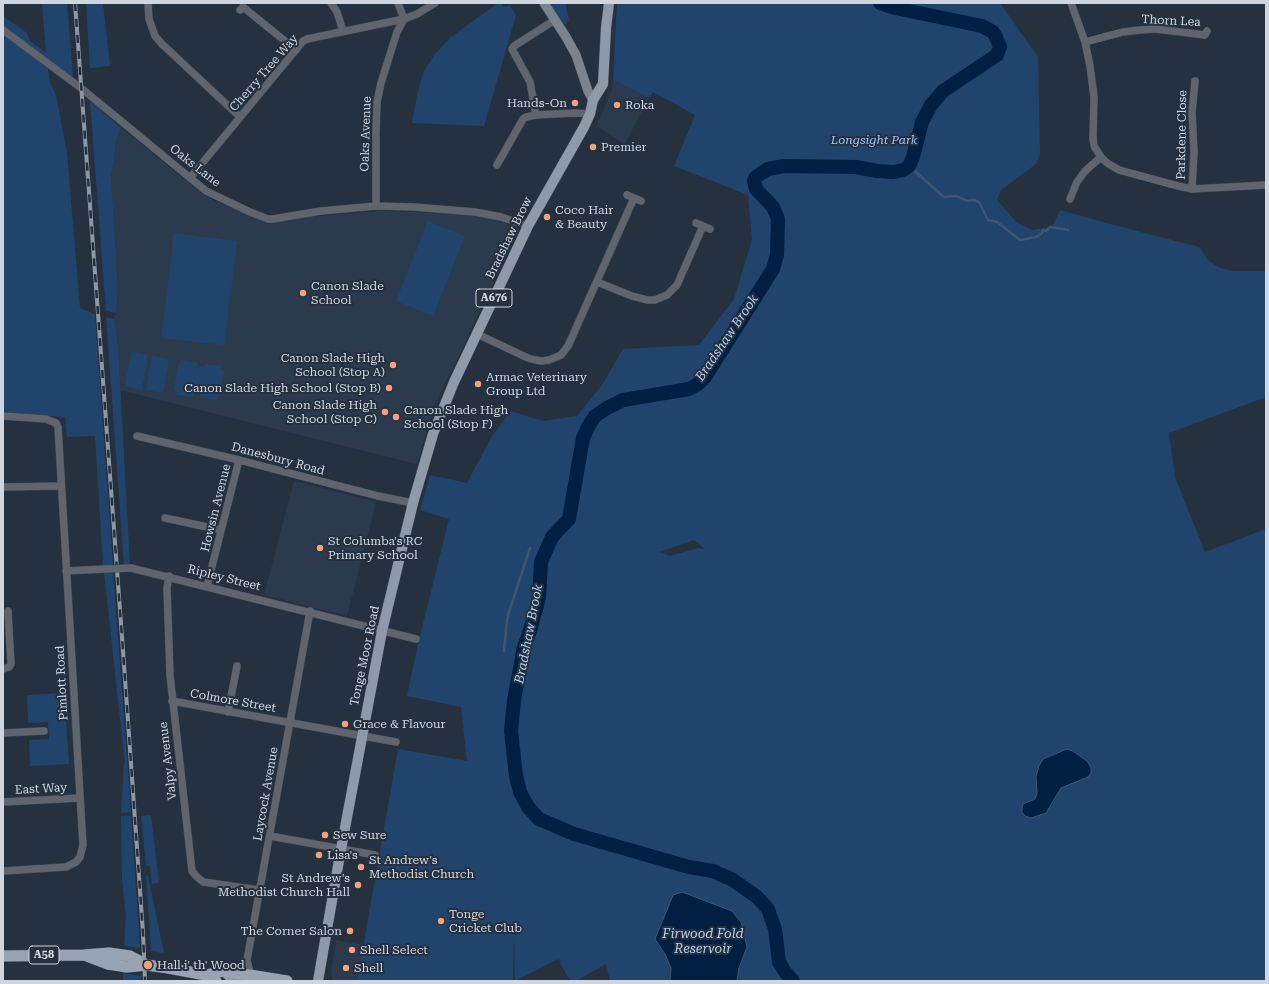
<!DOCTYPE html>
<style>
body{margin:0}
#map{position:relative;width:1269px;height:984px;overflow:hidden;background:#26313f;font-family:"Roboto Serif",serif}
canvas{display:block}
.frame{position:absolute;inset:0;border:4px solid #cfd6df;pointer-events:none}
</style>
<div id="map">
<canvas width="1269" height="984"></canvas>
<div class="frame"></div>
</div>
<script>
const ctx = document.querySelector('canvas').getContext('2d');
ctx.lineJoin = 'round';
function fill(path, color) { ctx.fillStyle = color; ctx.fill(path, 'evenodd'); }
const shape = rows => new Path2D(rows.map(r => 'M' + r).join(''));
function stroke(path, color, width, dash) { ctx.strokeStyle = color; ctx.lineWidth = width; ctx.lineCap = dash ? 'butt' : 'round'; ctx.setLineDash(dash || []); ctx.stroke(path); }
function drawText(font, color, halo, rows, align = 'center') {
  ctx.font = font + ' "Roboto Serif",serif'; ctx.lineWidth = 4; ctx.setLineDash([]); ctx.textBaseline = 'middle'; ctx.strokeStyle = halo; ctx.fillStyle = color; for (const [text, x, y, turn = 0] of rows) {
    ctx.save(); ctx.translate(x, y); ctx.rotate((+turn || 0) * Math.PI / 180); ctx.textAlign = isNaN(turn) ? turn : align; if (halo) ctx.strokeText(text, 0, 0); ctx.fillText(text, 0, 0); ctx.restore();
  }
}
fill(shape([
 [613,80,649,98,625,144,596,126,611,93],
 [121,128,204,195,213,200,261,220,274,222,307,217,381,211,456,213,499,219,513,229,515,237,433,409,417,464,120,390,118,345,114,319,116,313,118,287,111,176,117,137],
 [294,481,376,502,347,616,264,595],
 [336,940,364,945,357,981,333,981,331,973]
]), '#2b3a4d');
fill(shape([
 [42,3,67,3,73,77,47,58,47,64,50,83,56,95,67,153,80,308,95,314,113,566,103,567,95,436,67,437,65,417,3,412,3,16,27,33,30,41,46,53],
 [86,3,103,3,110,66,90,68],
 [498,3,501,3,504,7,510,5,516,15,484,126,412,123,418,90,424,71,435,54,451,37],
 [549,3,565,3,569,20,565,25],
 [617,3,1000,3,1038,57,1040,154,1036,164,1001,190,997,200,1017,223,1032,230,1052,227,1060,210,1110,224,1199,247,1208,260,1218,267,1232,271,1264,271,1266,270,1266,397,1169,433,1175,477,1205,552,1266,529,1266,981,737,981,739,968,747,947,655,939,665,954,671,968,670,981,610,981,606,964,576,981,570,981,558,959,515,981,514,937,513,981,357,981,398,749,467,761,461,707,407,696,419,640,449,519,420,510,430,475,467,483,492,436,511,411,543,421,577,416,602,385,623,349,699,345,734,299,752,240,748,195,674,166,695,115,653,92,649,98,613,80],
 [694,540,705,549,698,548,670,556,659,552],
 [90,101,121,128,117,137,111,176,118,288,116,313,106,311],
 [428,221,465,236,433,316,396,301],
 [174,233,237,241,224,345,161,338],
 [106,317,114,319,118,345,130,565,124,565],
 [131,352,148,355,142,390,125,386],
 [152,356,169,359,163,393,146,390],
 [181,360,198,363,198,366,204,367,205,364,222,366,221,370,224,370,220,397,218,397,217,400,200,398,200,394,194,394,193,397,176,395,177,391,174,391,178,364,180,364],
 [104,572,113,572,131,812,121,813,124,764,125,764],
 [64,693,69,764,30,766,29,740,49,739,48,722,28,723,27,695],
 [151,815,159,883,152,884,150,866,146,866,141,816],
 [121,816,131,816,140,948,124,946,126,917,122,879],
 [146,875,148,876,164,953,151,951],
 [123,973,141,976,141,981,123,981]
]), '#21446d');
const water = shape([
 [1067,749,1073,751,1088,762,1091,768,1091,773,1088,777,1061,788,1046,813,1031,818,1025,816,1022,812,1022,808,1023,804,1035,799,1037,794,1036,776,1039,766,1043,759,1067,749],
 [682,892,732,911,741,922,747,947,739,968,737,981,670,981,671,968,665,954,655,939,673,895,682,892]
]);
fill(water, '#011f42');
stroke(water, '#3f5671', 1);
stroke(shape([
 [909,166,944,197,957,196,967,201,974,200,979,202,988,220,997,222,1020,240,1036,237,1042,233,1043,230,1046,231,1050,227,1068,230],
 [504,651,507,620,510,609,530,548]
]), '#3f5671', 2.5);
stroke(shape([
 [793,981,785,972,779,962,775,929,768,909,757,897,733,880,713,871,689,867,574,834,539,819,528,807,520,792,516,776,511,731,514,700,524,647,530,631,539,598,541,562,552,537,569,519,583,438,588,427,595,416,607,408,623,400,689,389,698,384,705,377,773,269,777,255,778,219,773,207,756,189,754,181,755,178,760,174,768,169,784,166,856,167,877,171,894,172,903,170,909,166,913,157,922,122,931,105,943,91,997,55,1000,47,996,37,993,32,982,26,895,8,880,3]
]), '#011f42', 14);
const minor = shape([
 [148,3,149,19,155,36,162,44,240,117],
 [331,3,337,12,343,31],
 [1071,3,1085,42,1090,66,1094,97,1093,138,1094,146,1101,157,1107,163,1119,170,1178,186,1192,189,1266,185],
 [240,10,243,7,296,50],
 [3,30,81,88,206,191,250,212,268,219,273,219,321,211,376,206,414,207,475,212,501,217,528,226],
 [1085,42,1123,32,1140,30,1156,29,1205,35,1207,31],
 [536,115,530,82,512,49,514,46,555,20],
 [497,165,523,119,526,117,536,115,575,113,590,114],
 [190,178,303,41,307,39,404,19,398,3],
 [1192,189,1194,152,1192,112,1195,81],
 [627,195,641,201],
 [1070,199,1077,182,1085,171,1101,157],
 [376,206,376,133,377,102,381,83,397,32,404,19,417,14,435,3],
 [696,223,710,229],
 [597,282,632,296,647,300,655,300,667,295,677,285,703,226],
 [477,334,528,358,535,360,542,361,549,360,561,355,568,346,634,198],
 [3,416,46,419,56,423,58,427,83,845,80,857,76,862,66,867,3,871],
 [137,436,239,460,378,496,413,503],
 [3,487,61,486],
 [165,518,221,530],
 [131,568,416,639],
 [66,571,105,569],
 [169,576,167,588,170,675,192,871,196,876,203,882,259,890],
 [207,586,239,460],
 [3,669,9,667,11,664,8,611],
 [172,701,396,742],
 [228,712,237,666],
 [3,733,44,731],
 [3,802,80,798],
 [270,836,375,855],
 [252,981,247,960,310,611]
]);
const secondary = shape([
 [544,3,566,37,576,55,588,91,593,100]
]);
const primary = shape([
 [224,971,231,978,245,981],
 [318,981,341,849,382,631,413,503,433,434,454,382,528,226,584,127,590,114,593,100,603,84,606,28,609,3]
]);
const trunk = shape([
 [3,956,84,955,109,953,130,956,147,965],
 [87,956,108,964,127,967,147,965,168,968,206,975,216,981],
 [206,975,224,971,287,981]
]);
stroke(minor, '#444f5c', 8);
stroke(secondary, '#444f5c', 10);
stroke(primary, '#444f5c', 11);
stroke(trunk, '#444f5c', 12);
stroke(minor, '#60656d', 7);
stroke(secondary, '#7a838e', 9);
stroke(primary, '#8f9aa8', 10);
stroke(trunk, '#98a4b4', 11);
const rail = shape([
 [75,3,123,651,143,933,145,981]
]);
stroke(rail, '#8e97a2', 4);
stroke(rail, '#26313f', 2.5, [8]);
const minorBridge = shape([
 [105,569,131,568]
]);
stroke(minorBridge, '#444f5c', 8, []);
stroke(minorBridge, '#60656d', 7);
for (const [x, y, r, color] of [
 [575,103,4,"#f1a17d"],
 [617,105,4,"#f1a17d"],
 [593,147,4,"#f1a17d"],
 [547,217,4,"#f1a17d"],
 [303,293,4,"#f1a17d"],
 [393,365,4,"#f1a17d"],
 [478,384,4,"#f1a17d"],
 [389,388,4,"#f1a17d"],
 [385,412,4,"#f1a17d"],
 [396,417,4,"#f1a17d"],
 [320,548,4,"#f1a17d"],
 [345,724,4,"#f1a17d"],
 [325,835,4,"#f1a17d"],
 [319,855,4,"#f1a17d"],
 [361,867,4,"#f1a17d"],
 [358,885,4,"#f1a17d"],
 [441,921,4,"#f1a17d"],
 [350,931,4,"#f1a17d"],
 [352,950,4,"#f1a17d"],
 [148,965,5,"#f1a17d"],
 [346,968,4,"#f1a17d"]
]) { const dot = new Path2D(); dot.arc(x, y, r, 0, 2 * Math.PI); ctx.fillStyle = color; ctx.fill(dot); stroke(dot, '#26313f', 1.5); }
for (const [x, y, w] of [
 [494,298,36],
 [44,955,30]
]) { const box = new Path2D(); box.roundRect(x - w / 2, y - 9, w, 18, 3); ctx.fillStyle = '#26313f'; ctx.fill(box); stroke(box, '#cfd6df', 1); }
drawText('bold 11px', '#cfd6df', null, [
 ["A676",494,298],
 ["A58",44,955]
]);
drawText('12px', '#cfd6df', '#26313f', [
 ["Thorn Lea",1171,21,3],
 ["Cherry Tree Way",264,73,-49],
 ["Oaks Avenue",366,134,-88],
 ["Parkdene Close",1182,135,-89],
 ["Oaks Lane",195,166,38],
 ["Bradshaw Brow",509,238,-64],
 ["Danesbury Road",278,459,15],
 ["Howsin Avenue",216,508,-76],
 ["Ripley Street",224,578,14],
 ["Tonge Moor Road",365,656,-78],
 ["Pimlott Road",62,683,-93],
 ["Colmore Street",233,701,10],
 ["Valpy Avenue",168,761,-97],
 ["East Way",41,789,-3],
 ["Laycock Avenue",266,794,-80]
]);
drawText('12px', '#cfd6df', '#26313f', [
 ["Hands-On",567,103,"right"],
 ["Roka",625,105],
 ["Premier",601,147],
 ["Coco Hair",555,210],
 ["& Beauty",555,224],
 ["Canon Slade",311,286],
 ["School",311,300],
 ["Canon Slade High",385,358,"right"],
 ["School (Stop A)",385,372,"right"],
 ["Armac Veterinary",486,377],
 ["Group Ltd",486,391],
 ["Canon Slade High School (Stop B)",381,388,"right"],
 ["Canon Slade High",377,405,"right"],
 ["School (Stop C)",377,419,"right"],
 ["Canon Slade High",404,410],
 ["School (Stop F)",404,424],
 ["St Columba's RC",328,541],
 ["Primary School",328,555],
 ["Grace & Flavour",353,724],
 ["Sew Sure",333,835],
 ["Lisa's",327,855],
 ["St Andrew's",369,860],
 ["Methodist Church",369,874],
 ["St Andrew's",350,878,"right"],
 ["Methodist Church Hall",350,892,"right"],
 ["Tonge",449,914],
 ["Cricket Club",449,928],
 ["The Corner Salon",342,931,"right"],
 ["Shell Select",360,950],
 ["Hall i' th' Wood",157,965],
 ["Shell",354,968]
], 'left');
drawText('italic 12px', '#97c5fe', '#26313f', [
 ["Longsight Park",874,140]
]);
drawText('italic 13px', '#b0cef4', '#26313f', [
 ["Bradshaw Brook",727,338,-56],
 ["Bradshaw Brook",529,634,-79],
 ["Firwood Fold",703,934],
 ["Reservoir",703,949]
]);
</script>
